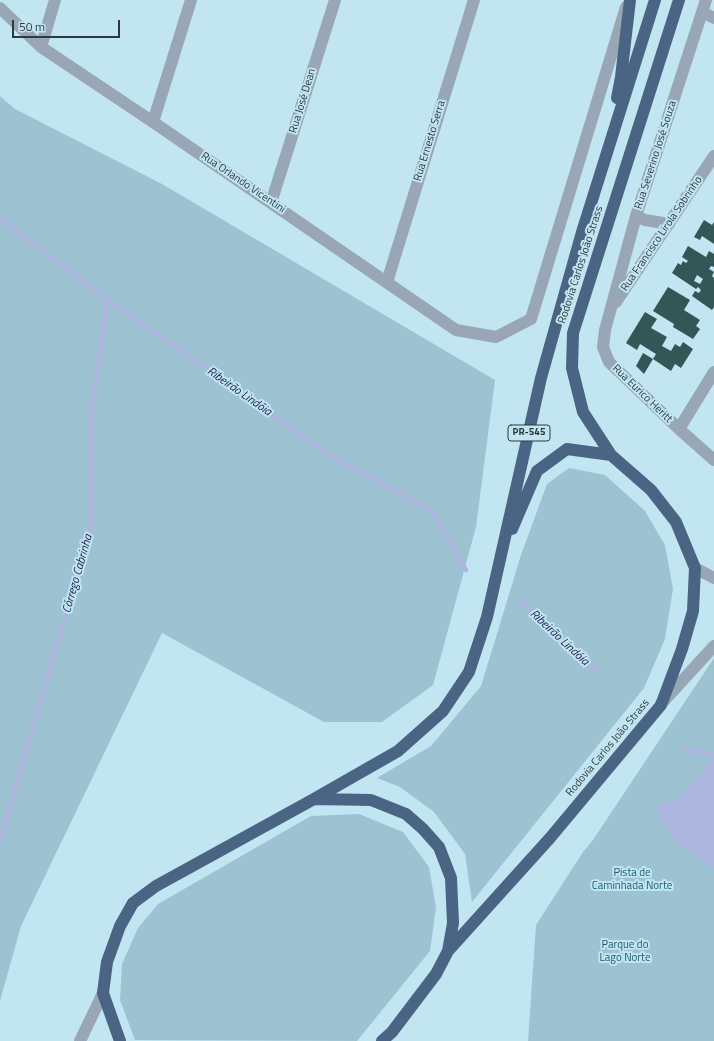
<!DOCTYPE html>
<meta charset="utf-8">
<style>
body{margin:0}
#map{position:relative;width:714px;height:1041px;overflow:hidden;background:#c2e5f2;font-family:"Titillium Web",sans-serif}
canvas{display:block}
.scale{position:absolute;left:12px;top:20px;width:108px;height:18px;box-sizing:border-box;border:2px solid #2c3a3f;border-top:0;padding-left:5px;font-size:12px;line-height:14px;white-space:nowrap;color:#2c3a3f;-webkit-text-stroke:3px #c2e5f2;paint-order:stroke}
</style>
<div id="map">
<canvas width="714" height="1041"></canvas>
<div class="scale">50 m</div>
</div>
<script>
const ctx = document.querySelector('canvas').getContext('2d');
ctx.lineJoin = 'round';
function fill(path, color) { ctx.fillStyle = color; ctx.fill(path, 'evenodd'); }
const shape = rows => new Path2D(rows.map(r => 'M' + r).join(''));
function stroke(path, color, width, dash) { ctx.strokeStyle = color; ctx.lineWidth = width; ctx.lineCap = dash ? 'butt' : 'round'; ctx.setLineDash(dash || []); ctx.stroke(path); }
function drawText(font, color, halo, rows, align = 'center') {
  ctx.font = font + ' "Titillium Web",sans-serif'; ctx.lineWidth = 4; ctx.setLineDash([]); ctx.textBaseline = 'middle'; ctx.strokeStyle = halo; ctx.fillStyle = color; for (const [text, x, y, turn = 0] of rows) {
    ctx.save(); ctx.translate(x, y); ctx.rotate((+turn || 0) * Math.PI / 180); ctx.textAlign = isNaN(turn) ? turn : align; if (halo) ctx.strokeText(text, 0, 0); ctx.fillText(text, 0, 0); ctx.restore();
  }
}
fill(shape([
 [0,96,15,109,162,184,495,380,476,527,433,685,382,722,324,722,162,633,21,926,0,1001],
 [569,468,605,475,645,511,665,545,673,589,665,639,644,688,472,902,465,854,434,812,400,787,377,778,431,746,481,686,521,555,547,484],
 [714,658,714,1041,528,1041,536,925,583,852,593,840],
 [359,814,403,832,429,867,436,907,430,951,357,1041,135,1040,120,1000,122,964,138,928,158,904,311,816]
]), '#9dc3d2');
fill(shape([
 [714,750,714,868,679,845,661,821,657,805,678,799,707,769]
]), '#aeb5de');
stroke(shape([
 [0,219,107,299,331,456,432,511,466,570],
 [522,603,597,672],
 [685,749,714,755],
 [0,841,91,528,91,417,107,299]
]), '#aeb5de', 4.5);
fill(shape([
 [704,220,712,225,714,222,714,244,702,236,700,240,694,237],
 [688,246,706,257,709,251,714,254,714,267,711,266,709,269,714,272,712,276,714,278,714,307,712,310,692,296,695,291,699,293,701,290,698,287,696,289,672,273,678,263,681,265,683,261,686,263,688,261,682,257],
 [697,275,703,279,700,284,694,281],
 [668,287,690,300,684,310,700,320,696,326,700,329,693,339,673,327,674,324,653,311],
 [645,312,657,319,651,328,667,337,662,346,671,351,675,344,680,347,683,342,693,349,681,368,675,364,671,371,653,359,656,354,640,344,637,350,626,343],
 [643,353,653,359,644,374,636,366]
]), '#335656');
stroke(shape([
 [706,0,636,216,605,330,603,347,609,362,679,429,714,460],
 [0,8,41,47,153,122,456,330,496,337,531,319,626,7],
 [702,12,714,18],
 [41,47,55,0],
 [153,122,191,0],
 [271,203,335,0],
 [636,216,645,220,669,224],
 [387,282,474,0],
 [616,302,714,156],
 [679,429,714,372],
 [695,568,714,578],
 [661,704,714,646],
 [80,1041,103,993]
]), '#98a6b5', 12);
stroke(shape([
 [617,98,621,77,630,0],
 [512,529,537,471,567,449,611,455],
 [314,799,398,751,443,711,469,672,487,617,541,378,582,232,655,0],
 [448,951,550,838,661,705,682,649,693,611,695,568,676,522,651,490,611,455,583,412,572,368,573,333,679,0],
 [120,1041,103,993,107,962,120,926,133,903,156,886,314,799,371,800,406,814,423,829,439,847,451,878,453,923,448,951,436,974,392,1032,382,1041]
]), '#496583', 12);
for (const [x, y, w] of [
 [529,433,42]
]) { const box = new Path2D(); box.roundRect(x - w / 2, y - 8, w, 16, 3); ctx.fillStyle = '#c2e5f2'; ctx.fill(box); stroke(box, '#2c3a3f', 1); }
drawText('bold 10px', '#2c3a3f', null, [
 ["PR-545",529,433]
]);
drawText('11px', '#2c3a3f', '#c2e5f2', [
 ["Rua José Dean",303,101,-73],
 ["Rua Ernesto Serra",430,141,-73],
 ["Rua Severino José Souza",656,155,-72],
 ["Rua Orlando Vicentini",243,183,34],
 ["Rua Francisco Lirola Sobrinho",662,234,-56],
 ["Rodovia Carlos João Strass",581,265,-72],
 ["Rua Eurico Heritt",642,394,44],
 ["Rodovia Carlos João Strass",608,748,-50]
]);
drawText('11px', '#1b5b70', '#c2e5f2', [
 ["Pista de",632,873],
 ["Caminhada Norte",632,886],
 ["Parque do",625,945],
 ["Lago Norte",625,958]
]);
drawText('italic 12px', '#222456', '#c2e5f2', [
 ["Ribeirão Lindóia",239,392,35],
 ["Córrego Cabrinha",78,574,-74],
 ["Ribeirão Lindóia",559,638,43]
]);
</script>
